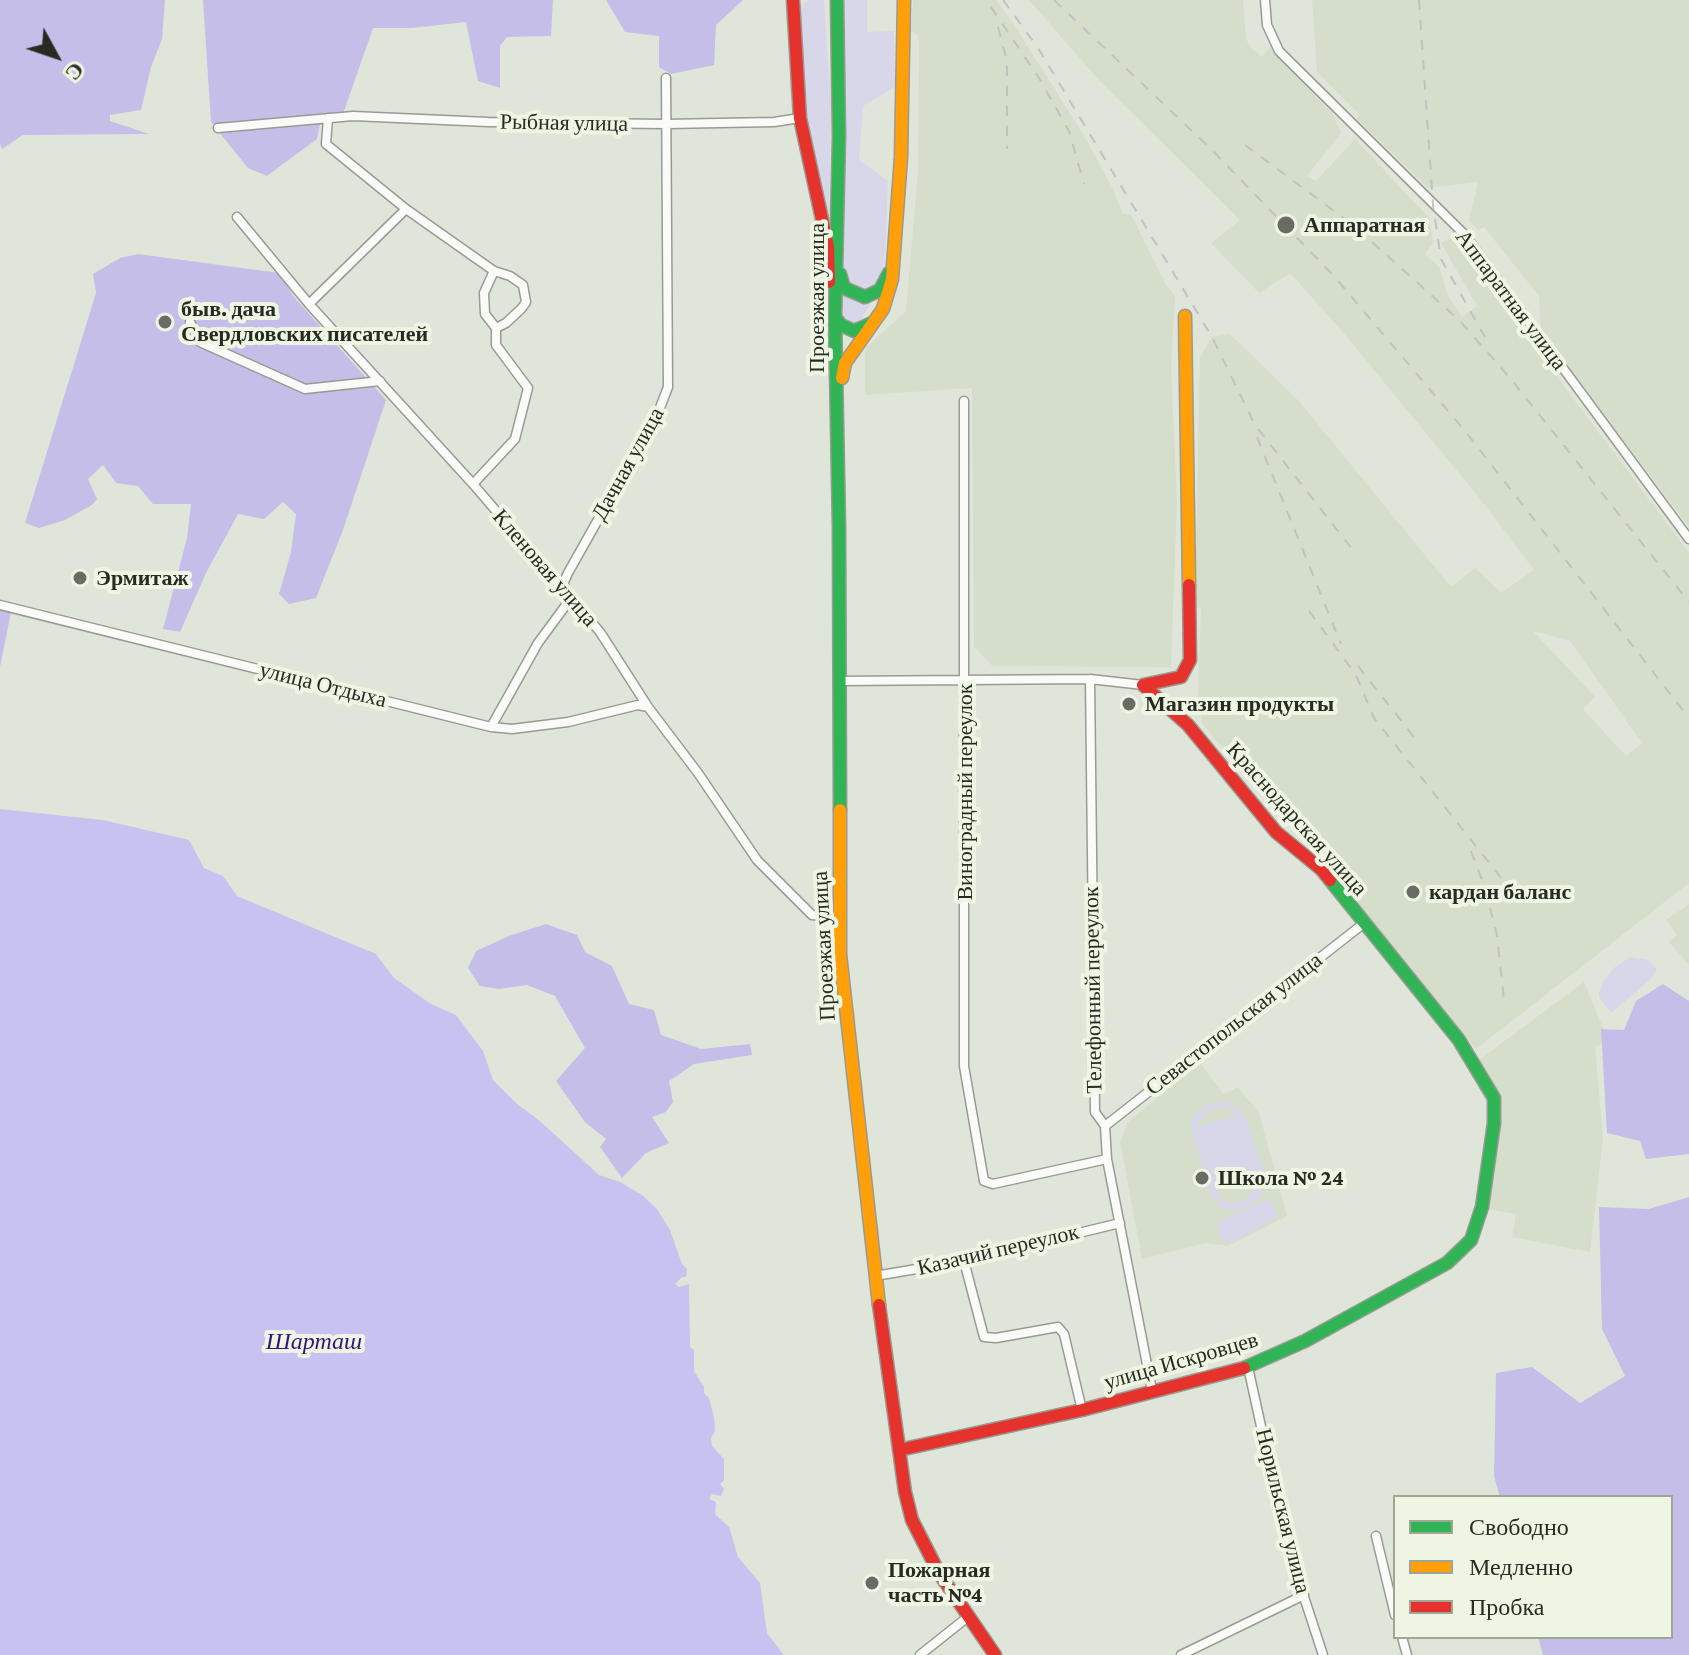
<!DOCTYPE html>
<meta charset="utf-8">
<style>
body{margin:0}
#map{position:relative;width:1689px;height:1655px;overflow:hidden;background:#e0e5da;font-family:"Crimson Pro",serif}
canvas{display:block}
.legend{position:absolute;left:1393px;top:1495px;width:280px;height:144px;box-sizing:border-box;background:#eef6e3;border:2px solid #9fa597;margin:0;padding:10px 14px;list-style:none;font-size:24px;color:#282b24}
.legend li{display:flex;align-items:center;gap:16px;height:40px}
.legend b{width:40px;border:2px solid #9fa597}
.north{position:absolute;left:16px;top:16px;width:80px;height:80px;-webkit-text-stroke:6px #eef6e3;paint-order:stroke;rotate:130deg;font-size:22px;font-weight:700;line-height:32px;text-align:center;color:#282b24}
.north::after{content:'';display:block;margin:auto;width:28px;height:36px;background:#282b24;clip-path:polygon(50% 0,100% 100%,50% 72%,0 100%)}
</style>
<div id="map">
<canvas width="1689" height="1655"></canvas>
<ul class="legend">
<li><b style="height:10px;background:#30b455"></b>Свободно</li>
<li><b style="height:10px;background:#ff9f0a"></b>Медленно</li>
<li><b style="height:10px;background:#e5322d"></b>Пробка</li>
</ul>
<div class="north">С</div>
</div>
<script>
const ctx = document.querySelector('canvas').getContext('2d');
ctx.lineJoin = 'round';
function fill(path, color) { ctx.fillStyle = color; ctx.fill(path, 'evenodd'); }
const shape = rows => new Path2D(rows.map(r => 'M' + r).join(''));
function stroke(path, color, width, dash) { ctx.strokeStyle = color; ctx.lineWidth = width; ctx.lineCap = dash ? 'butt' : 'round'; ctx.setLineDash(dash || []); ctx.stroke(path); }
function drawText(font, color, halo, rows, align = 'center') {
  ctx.font = font + ' "Crimson Pro",serif'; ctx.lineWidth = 8; ctx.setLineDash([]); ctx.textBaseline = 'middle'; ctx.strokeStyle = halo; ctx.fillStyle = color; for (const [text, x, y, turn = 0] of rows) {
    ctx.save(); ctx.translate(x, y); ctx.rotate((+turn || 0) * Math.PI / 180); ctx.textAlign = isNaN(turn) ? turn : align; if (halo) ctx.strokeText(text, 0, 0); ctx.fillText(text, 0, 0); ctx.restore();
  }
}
fill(shape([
 [913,0,996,0,1015,26,1083,134,1111,185,1123,214,1131,214,1166,285,1175,295,1171,368,1177,502,1171,667,992,666,974,646,972,388,865,395,865,349,906,311,918,171,919,43,917,34,911,31],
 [1029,0,1243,0,1246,39,1252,49,1262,57,1270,47,1333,114,1341,133,1307,176,1316,181,1355,139,1429,218,1433,243,1425,254,1440,268,1447,294,1462,317,1477,306,1441,243,1452,237,1689,553,1689,883,1476,1049,1352,895,1271,779,1256,790,1202,723,1198,693,1201,609,1195,606,1200,357,1212,337,1230,334,1298,400,1451,587,1475,568,1501,593,1534,570,1481,500,1342,331,1290,273,1259,293,1211,243,1240,220,1098,79],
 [1533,631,1570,641,1642,743,1626,756,1583,709,1595,697],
 [1312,0,1689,0,1689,527,1541,331,1539,296,1484,227,1478,230,1469,221,1478,182,1428,188,1357,119,1359,114,1317,72],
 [1689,904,1689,965,1669,942,1677,935,1666,920],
 [1584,982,1609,1042,1595,1046,1603,1138,1590,1252,1512,1237,1516,1214,1485,1209,1500,1123,1475,1063],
 [1200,1062,1223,1094,1238,1087,1259,1113,1287,1216,1228,1246,1206,1243,1142,1259,1120,1141,1128,1122]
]), '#d5ddcb');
fill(shape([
 [808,0,824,0,831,106,829,223,808,140,800,62,798,8],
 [841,0,867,0,867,32,894,31,895,87,863,106,859,160,888,181,885,260,881,277,875,287,867,289,858,289,851,284,845,276,843,261,838,117],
 [843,293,855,300,872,302,859,323,851,324,845,320,841,309],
 [1630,957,1648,960,1657,969,1651,979,1611,1013,1599,997,1599,992,1604,980,1615,967],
 [1219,1101,1229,1102,1245,1115,1265,1177,1260,1197,1248,1206,1234,1210,1221,1207,1209,1192,1190,1124,1194,1116,1202,1108],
 [1219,1107,1227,1107,1237,1116,1198,1126,1205,1113],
 [1256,1177,1257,1186,1245,1200,1234,1203,1223,1201,1219,1196,1218,1190],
 [1265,1200,1271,1202,1277,1214,1274,1220,1228,1244,1223,1242,1217,1226,1220,1221]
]), '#d7d7e9');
fill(shape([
 [0,0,165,0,162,39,151,67,141,110,110,115,110,121,149,134,23,135,2,149,0,144],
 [203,0,553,0,551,36,507,37,500,46,500,88,478,81,466,22,412,28,373,28,343,114,321,119,317,139,267,176,248,168,211,122],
 [606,0,743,0,716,25,714,65,671,74,659,67,659,36,625,32],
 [138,254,279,273,294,297,386,400,343,530,316,598,289,604,279,594,291,552,296,514,283,502,264,519,238,514,206,573,180,632,163,629,187,538,191,504,153,504,138,486,116,483,103,465,88,479,97,499,92,505,65,520,39,528,25,523,96,293,93,274,120,258],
 [0,609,11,612,0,667],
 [546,924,577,935,585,952,612,966,629,1004,654,1010,661,1035,701,1049,750,1044,752,1055,694,1064,669,1081,673,1102,666,1112,652,1117,669,1143,646,1153,622,1178,600,1147,606,1139,585,1122,556,1081,585,1048,555,996,527,985,499,989,480,986,468,968,476,951,509,936],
 [1663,984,1689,1001,1689,1154,1646,1159,1640,1141,1607,1133,1601,1029,1624,1030,1636,1001],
 [1689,1197,1689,1655,1543,1655,1538,1637,1671,1637,1671,1497,1500,1497,1494,1476,1496,1373,1532,1367,1580,1403,1625,1376,1602,1329,1599,1207,1649,1209]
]), '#c4bee9');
fill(shape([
 [0,809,103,820,189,840,204,868,223,876,237,896,376,954,394,978,431,1004,456,1015,483,1051,493,1080,516,1103,541,1122,599,1175,620,1182,642,1195,657,1209,670,1230,682,1264,687,1269,686,1277,682,1277,675,1284,679,1287,689,1284,690,1347,694,1350,694,1371,704,1387,704,1393,709,1398,714,1417,715,1431,711,1438,712,1446,724,1459,724,1480,720,1484,724,1489,721,1496,712,1494,709,1499,716,1502,715,1514,729,1527,738,1557,760,1583,767,1633,784,1655,0,1655]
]), '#c7c2f0');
const street = shape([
 [1265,0,1267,25,1279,51,1464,234,1689,539],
 [328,118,326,144,406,209,494,271,510,276,523,285,526,302,522,308,506,323,496,328],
 [218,128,353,116,488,122,666,124,774,122,800,118],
 [237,217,309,304,473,484,600,632,648,707,698,773,757,860,812,915,840,918],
 [309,304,406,209],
 [190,322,200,342,305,389,380,381],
 [964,401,964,1066,984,1181,993,1184,1107,1159],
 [473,484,515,439,528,388,496,345,496,328,485,314,484,293,494,271],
 [0,605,491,727,512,729,568,722,638,705,648,707],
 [1090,679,1095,1112,1105,1126,1107,1159,1152,1390],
 [839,681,1090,679,1143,685],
 [491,727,538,643,566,605,564,582,568,573,658,413,668,387,666,78],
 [1105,1126,1363,924],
 [964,1261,984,1337,996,1338,1058,1327,1064,1334,1082,1410],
 [875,1276,964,1261,1120,1223],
 [1248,1367,1287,1545,1323,1655],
 [1376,1536,1395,1615],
 [1402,1637,1407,1655],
 [920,1655,969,1616],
 [1181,1655,1304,1595]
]);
const fast = shape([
 [837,0,839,135,835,317,839,527,840,810],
 [840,274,844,288,865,297,880,290,889,273],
 [835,317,841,325,854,331,872,323],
 [1244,1368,1305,1341,1447,1263,1471,1240,1482,1207,1494,1123,1494,1098,1459,1040,1330,880]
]);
const slow = shape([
 [1185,316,1189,585],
 [842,378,845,363,883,309,892,279,901,157,904,0],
 [840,810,840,954,879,1305]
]);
const jam = shape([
 [793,0,800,118,828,247,829,282],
 [1189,585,1190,660,1181,677,1143,685,1188,725,1276,832,1321,869,1330,880],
 [879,1305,905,1492,912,1520,939,1573,995,1655],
 [899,1450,1082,1410,1244,1368]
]);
stroke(street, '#979b92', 11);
stroke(fast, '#979b92', 15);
stroke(slow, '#979b92', 15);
stroke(jam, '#979b92', 15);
stroke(street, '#fafbf9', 8);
stroke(fast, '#30b455', 12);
stroke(slow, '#ff9f0a', 12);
stroke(jam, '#e5322d', 12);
stroke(shape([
 [1003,0,1038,48,1212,337,1255,425,1356,554],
 [1054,0,1210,148,1333,275,1465,431,1689,718],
 [1419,0,1433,205,1441,259,1485,337],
 [991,7,1039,78,1069,131,1084,184],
 [998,27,1007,61,1007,149],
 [1245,145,1353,225,1459,320,1510,378,1689,602],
 [1257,437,1341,644],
 [1309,611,1356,675,1374,718,1510,889],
 [1358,666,1414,737],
 [1471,851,1485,888,1497,935,1504,1000]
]), '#c1c2bf', 2, [10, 10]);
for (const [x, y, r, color] of [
 [1286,225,10,"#686c64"],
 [165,322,8,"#686c64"],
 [80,578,8,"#686c64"],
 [1129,704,8,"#686c64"],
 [1413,892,8,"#686c64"],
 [1202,1178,8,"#686c64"],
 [872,1583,8,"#686c64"]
]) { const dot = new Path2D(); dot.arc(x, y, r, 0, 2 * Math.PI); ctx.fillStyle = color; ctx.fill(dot); stroke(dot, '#eef6e3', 3); }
drawText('22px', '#282b24', '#eef6e3', [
 ["Рыбная улица",564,123,1],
 ["Проезжая улица",817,298,-90],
 ["Аппаратная улица",1511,300,53],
 ["Дачная улица",628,464,-61],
 ["Кленовая улица",545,568,49],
 ["улица Отдыха",323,685,14],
 ["Виноградный переулок",965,792,-90],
 ["Краснодарская улица",1297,819,48],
 ["Проезжая улица",824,946,-93],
 ["Телефонный переулок",1093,990,-91],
 ["Севастопольская улица",1234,1024,-38],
 ["Казачий переулок",998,1250,-13],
 ["улица Искровцев",1181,1361,-16],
 ["Норильская улица",1283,1511,76]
]);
drawText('bold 22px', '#282b24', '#eef6e3', [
 ["Аппаратная",1304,225],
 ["быв. дача",181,309],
 ["Свердловских писателей",181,334],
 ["Эрмитаж",96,578],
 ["Магазин продукты",1145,704],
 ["кардан баланс",1429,892],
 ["Школа № 24",1218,1178],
 ["Пожарная",888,1570],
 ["часть №4",888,1595]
], 'left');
drawText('italic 24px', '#371479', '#eef6e3', [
 ["Шарташ",314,1342]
]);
</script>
